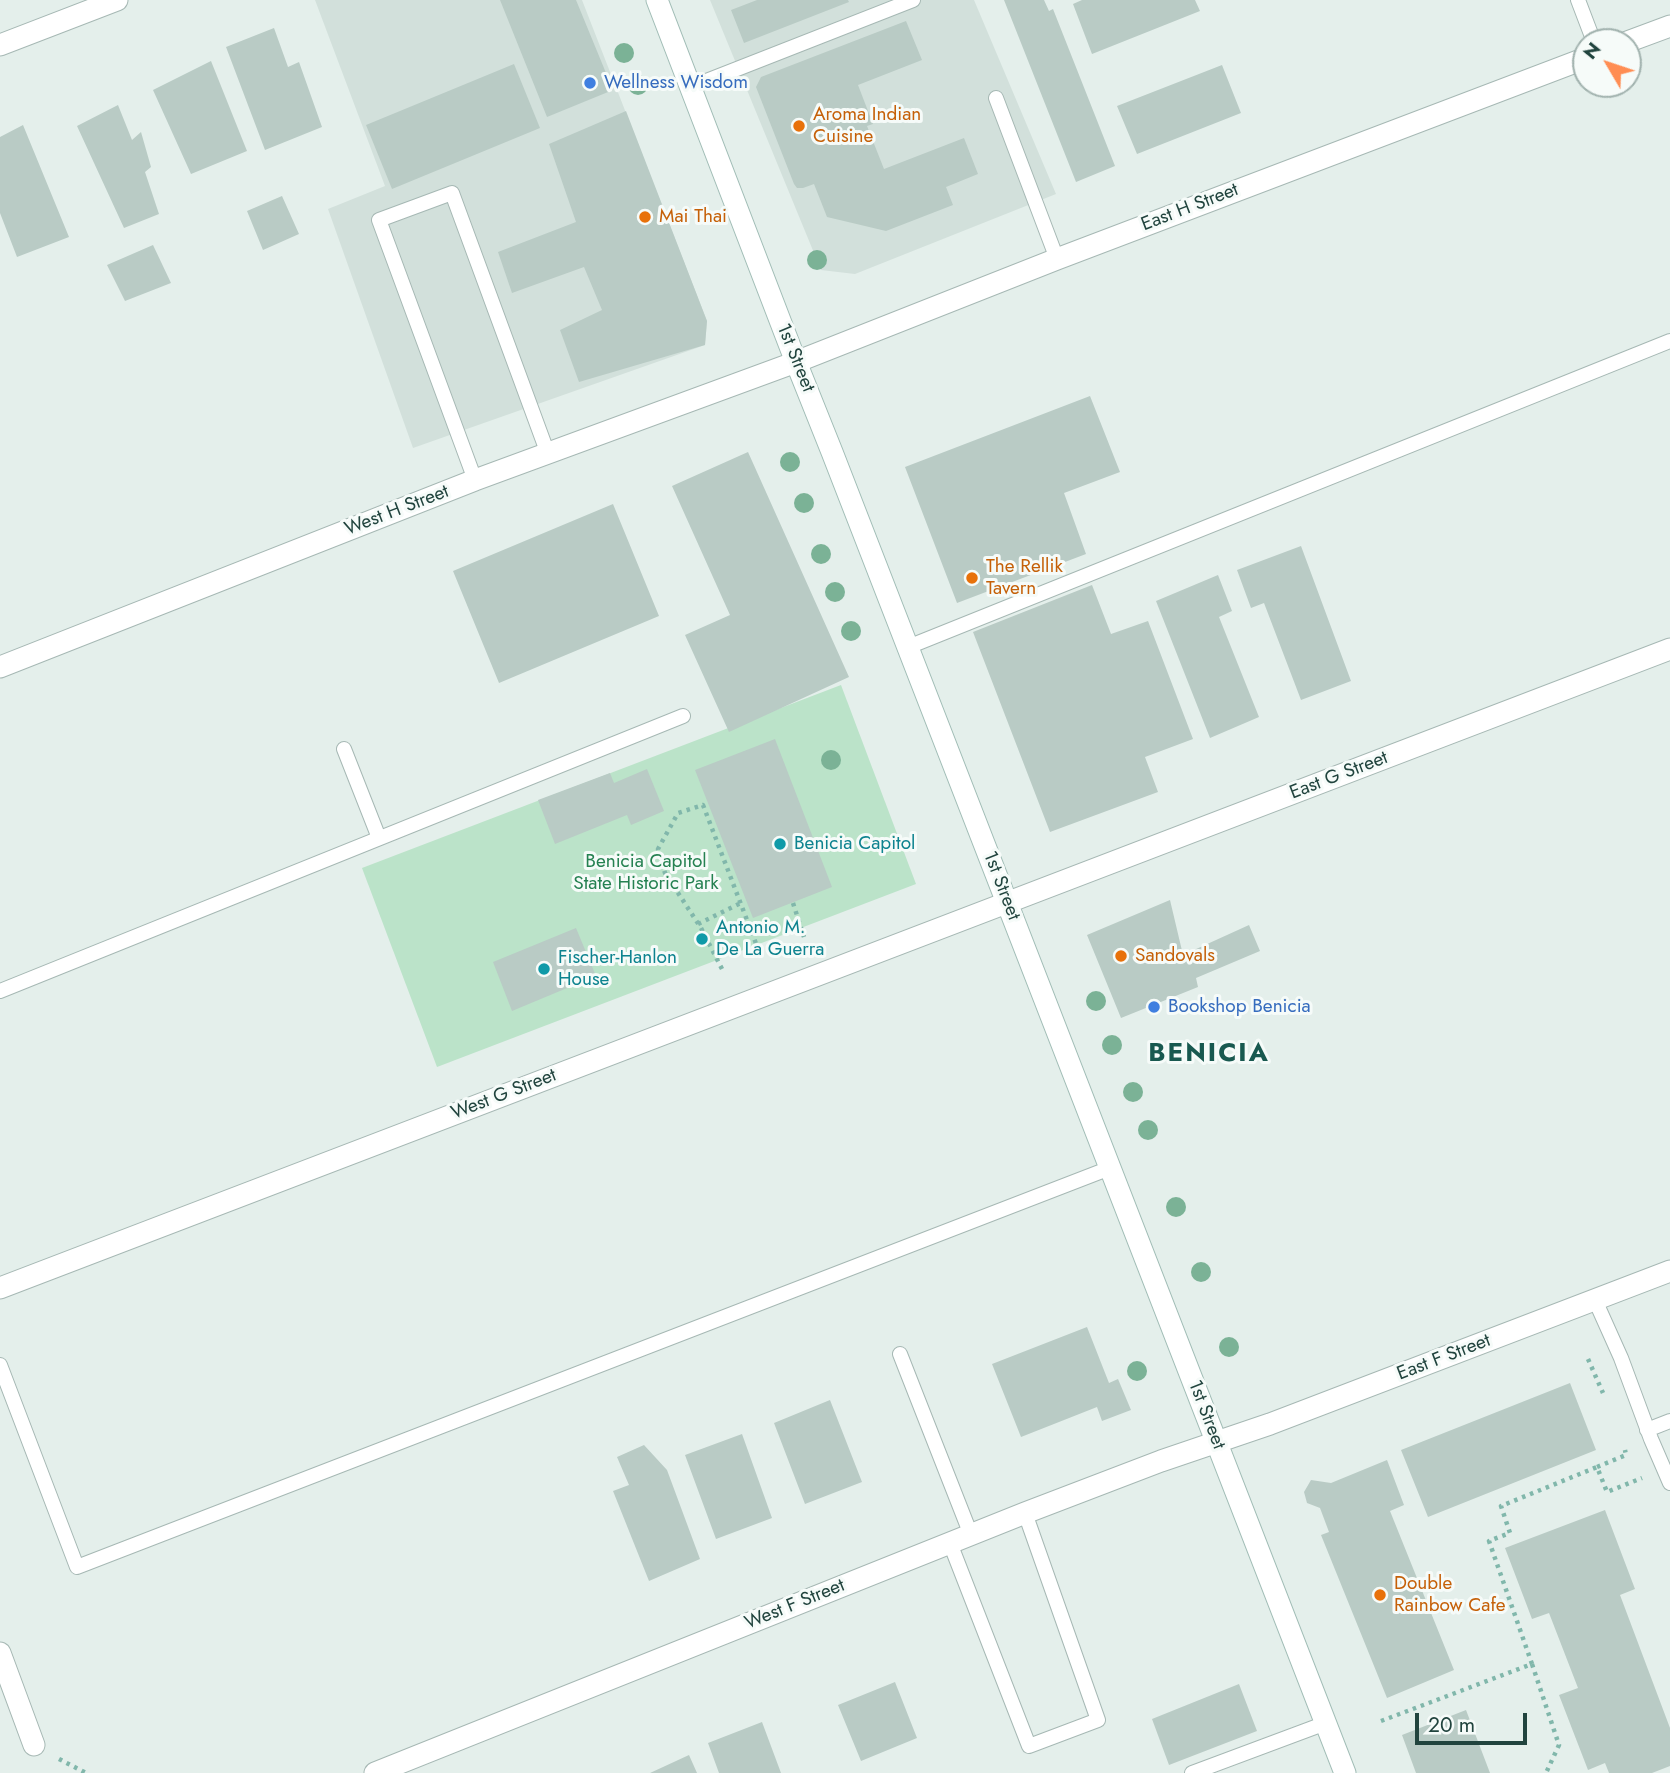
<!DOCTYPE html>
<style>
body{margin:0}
#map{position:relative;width:1670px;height:1773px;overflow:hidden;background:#e4efeb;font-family:Jost,sans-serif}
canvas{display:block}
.north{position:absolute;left:1572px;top:28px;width:70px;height:70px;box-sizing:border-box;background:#f6fbf9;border:2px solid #a1b2ae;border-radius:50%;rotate:309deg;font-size:19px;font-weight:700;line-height:28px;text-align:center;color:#21443e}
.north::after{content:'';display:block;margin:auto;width:24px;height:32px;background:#ff8d53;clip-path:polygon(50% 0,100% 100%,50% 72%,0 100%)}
.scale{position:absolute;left:1415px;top:1713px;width:112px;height:32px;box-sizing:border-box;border:4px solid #21443e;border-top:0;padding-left:9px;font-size:21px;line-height:24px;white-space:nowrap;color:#21443e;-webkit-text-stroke:5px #f6fbf9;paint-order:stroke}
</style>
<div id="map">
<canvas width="1670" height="1773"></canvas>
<div class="north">N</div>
<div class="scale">20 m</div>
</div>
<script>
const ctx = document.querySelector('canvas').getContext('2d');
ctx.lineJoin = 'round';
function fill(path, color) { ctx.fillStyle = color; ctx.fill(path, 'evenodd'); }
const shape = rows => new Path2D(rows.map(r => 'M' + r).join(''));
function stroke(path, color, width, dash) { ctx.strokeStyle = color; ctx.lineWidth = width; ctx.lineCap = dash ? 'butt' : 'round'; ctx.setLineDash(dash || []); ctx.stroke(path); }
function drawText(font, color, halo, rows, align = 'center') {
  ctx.font = font + ' Jost,sans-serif'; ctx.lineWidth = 6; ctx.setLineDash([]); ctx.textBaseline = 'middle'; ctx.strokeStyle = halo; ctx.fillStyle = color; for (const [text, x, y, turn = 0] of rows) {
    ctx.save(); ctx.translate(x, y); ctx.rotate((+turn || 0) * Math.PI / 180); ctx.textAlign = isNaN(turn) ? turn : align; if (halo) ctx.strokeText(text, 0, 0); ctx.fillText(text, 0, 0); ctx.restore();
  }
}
fill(shape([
 [315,0,582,0,707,321,705,345,413,448,328,209,385,186],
 [710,0,974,0,1056,194,855,274,821,270]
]), '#d2e0db');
fill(shape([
 [841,685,916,884,437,1067,362,868]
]), '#bbe3c9');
fill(shape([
 [500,0,576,0,613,90,547,117],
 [757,0,848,0,849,2,744,43,731,10],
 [1004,0,1044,0,1049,11,1053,9,1115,166,1076,182],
 [1082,0,1195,0,1200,11,1092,54,1073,4],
 [906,21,922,60,858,85,873,124,867,126,884,169,964,138,978,174,946,187,953,205,886,231,827,217,814,184,803,188,797,188,794,184,756,87,761,77],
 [274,28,288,67,299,62,322,127,265,150,226,47],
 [211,61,247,151,191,174,153,90],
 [514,64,540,128,392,189,366,125],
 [1222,65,1241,113,1137,154,1117,106],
 [118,105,132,140,141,132,151,167,145,172,159,214,124,228,77,126],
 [626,111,707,321,705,345,579,382,560,330,602,310,584,267,512,293,498,252,576,222,549,144],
 [23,125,69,237,17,257,0,213,0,137],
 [282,196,299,234,263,250,247,211],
 [153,245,171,283,125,301,107,265],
 [1090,396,1120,472,1064,493,1086,554,957,603,905,467],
 [748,452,849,677,729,732,685,635,730,615,672,486],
 [613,504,659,616,499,683,453,571],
 [1301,546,1351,681,1301,700,1264,603,1251,608,1237,570],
 [1218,575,1232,611,1219,617,1259,717,1210,738,1156,601],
 [1092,585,1111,634,1148,621,1193,739,1145,757,1158,792,1050,832,973,632],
 [775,739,832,887,753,918,695,770],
 [647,769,664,811,631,825,627,815,555,844,538,800,610,773,614,783],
 [1170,900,1183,955,1249,925,1260,951,1196,978,1198,987,1121,1018,1087,935],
 [576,928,596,976,512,1011,493,962],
 [1087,1327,1109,1383,1118,1379,1131,1410,1102,1421,1097,1407,1021,1437,992,1364],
 [1570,1383,1596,1450,1428,1517,1401,1450],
 [830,1400,862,1482,805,1504,774,1423],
 [742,1434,772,1518,716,1539,685,1455],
 [644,1445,667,1470,700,1559,649,1581,613,1491,629,1485,617,1457],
 [1387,1460,1404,1505,1390,1511,1454,1670,1387,1698,1321,1535,1329,1532,1320,1508,1307,1503,1304,1492,1311,1480,1331,1483],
 [1605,1510,1635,1589,1620,1595,1670,1728,1670,1766,1652,1773,1609,1773,1605,1763,1588,1770,1559,1695,1578,1688,1549,1613,1532,1619,1505,1548],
 [895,1682,917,1738,861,1761,838,1705],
 [1239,1684,1257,1731,1169,1765,1152,1719],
 [1466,1710,1490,1773,1416,1773,1402,1735],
 [762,1722,781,1773,719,1773,708,1743],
 [689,1755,697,1773,650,1773]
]), '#b9cbc5');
const service = shape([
 [1578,0,1594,42],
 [691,87,913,0],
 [996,98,1057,259],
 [475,480,379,220,452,193,548,454],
 [908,647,1670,341],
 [344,749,379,838],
 [0,991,683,716],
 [1595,1300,1621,1358,1651,1439,1670,1483],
 [900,1354,971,1535],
 [0,1365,77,1567,1110,1168],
 [1647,1430,1670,1421],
 [950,1543,1029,1746,1098,1720,1025,1513],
 [1192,1773,1326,1723]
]);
const minor = shape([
 [0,45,117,0],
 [0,1288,1670,649],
 [0,1653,34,1745],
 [375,1773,1025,1513,1161,1461,1270,1424,1670,1271]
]);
const tertiary = shape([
 [1627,42,1670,26],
 [0,667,475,480,796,362,1057,259,1586,58]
]);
const secondary = shape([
 [657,0,796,362,832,452,1345,1773]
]);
stroke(service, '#a6b8b4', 16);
stroke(minor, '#a6b8b4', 23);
stroke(tertiary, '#a6b8b4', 23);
stroke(secondary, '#a1bdb6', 23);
stroke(shape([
 [793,903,804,937],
 [698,924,741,903],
 [722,969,701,928,665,873,658,849,678,813,703,805,760,954],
 [1588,1359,1603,1393],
 [1597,1467,1626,1455,1625,1450],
 [1532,1664,1489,1541,1510,1533,1501,1506,1597,1467,1607,1492,1642,1478],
 [1381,1721,1532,1664,1559,1745,1546,1773],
 [59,1759,86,1773]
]), '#81b7ab', 4.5, [3.5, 5]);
stroke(service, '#fff', 14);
stroke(minor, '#fff', 21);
stroke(tertiary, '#fff', 21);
stroke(secondary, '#fff', 21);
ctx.fillStyle = '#7bb296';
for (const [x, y] of [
 [624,53],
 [638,85],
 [817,260],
 [790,462],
 [804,503],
 [821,554],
 [835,592],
 [851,631],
 [831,760],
 [1096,1001],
 [1112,1045],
 [1133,1092],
 [1148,1130],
 [1176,1207],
 [1201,1272],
 [1229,1347],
 [1137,1371]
]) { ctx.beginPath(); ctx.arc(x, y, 10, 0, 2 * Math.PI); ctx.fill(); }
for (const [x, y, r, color] of [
 [590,83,7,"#3f7fe0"],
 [799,126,7,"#e8710a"],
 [645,217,7,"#e8710a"],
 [972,578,7,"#e8710a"],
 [780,844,7,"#0f9aa8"],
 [702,939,7,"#0f9aa8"],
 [1121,956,7,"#e8710a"],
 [544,969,7,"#0f9aa8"],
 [1154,1007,7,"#3f7fe0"],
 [1380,1595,7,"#e8710a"]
]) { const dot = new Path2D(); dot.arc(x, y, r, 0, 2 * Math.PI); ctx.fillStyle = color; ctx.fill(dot); stroke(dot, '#f6fbf9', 2.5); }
drawText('19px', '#366cbe', '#f6fbf9', [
 ["Wellness Wisdom",604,83],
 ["Bookshop Benicia",1168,1007]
], 'left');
drawText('19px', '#c56008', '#f6fbf9', [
 ["Aroma Indian",813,115],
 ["Cuisine",813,137],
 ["Mai Thai",659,217],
 ["The Rellik",986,567],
 ["Tavern",986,589],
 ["Sandovals",1135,956],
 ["Double",1394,1584],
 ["Rainbow Cafe",1394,1606]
], 'left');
drawText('19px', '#21443e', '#f6fbf9', [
 ["East H Street",1190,208,-21],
 ["1st Street",795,358,68],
 ["West H Street",397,511,-21],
 ["East G Street",1339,776,-21],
 ["1st Street",1001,886,69],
 ["West G Street",504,1095,-21],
 ["East F Street",1444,1358,-21],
 ["1st Street",1206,1415,69],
 ["West F Street",795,1605,-22]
]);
drawText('19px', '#0d838f', '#f6fbf9', [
 ["Benicia Capitol",794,844],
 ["Antonio M.",716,928],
 ["De La Guerra",716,950],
 ["Fischer-Hanlon",558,958],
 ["House",558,980]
], 'left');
drawText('19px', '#258151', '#f6fbf9', [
 ["Benicia Capitol",646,862],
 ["State Historic Park",646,884]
]);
ctx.letterSpacing = '2px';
drawText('bold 26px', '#195950', '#f6fbf9', [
 ["BENICIA",1209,1055]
]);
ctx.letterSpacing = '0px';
</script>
